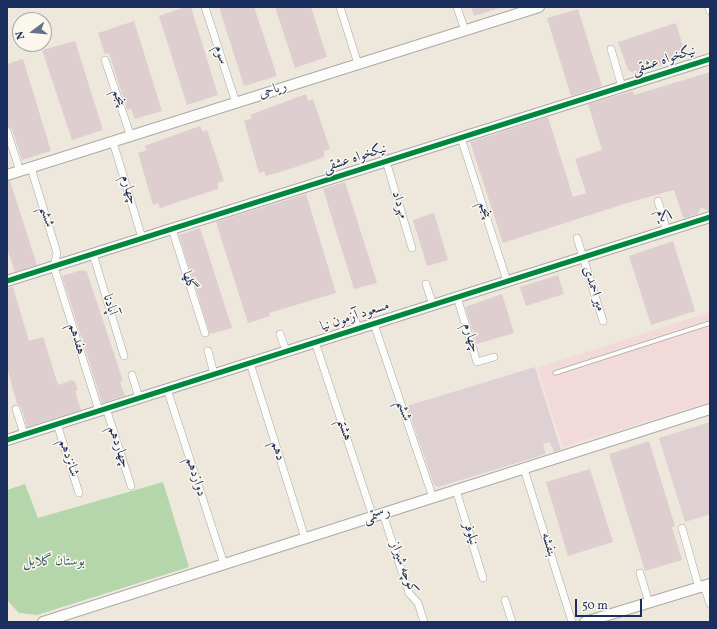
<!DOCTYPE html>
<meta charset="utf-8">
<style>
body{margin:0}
#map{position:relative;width:717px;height:629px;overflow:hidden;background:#eee8dc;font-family:Vollkorn,serif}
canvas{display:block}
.frame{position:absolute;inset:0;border:8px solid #1b2f5e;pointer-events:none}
.north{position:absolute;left:12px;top:12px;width:40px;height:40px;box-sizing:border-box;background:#fbf7ec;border:1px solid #a1a7b3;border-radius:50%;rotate:254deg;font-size:11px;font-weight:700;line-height:16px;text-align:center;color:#1b2f5e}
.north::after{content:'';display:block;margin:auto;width:14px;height:18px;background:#65708a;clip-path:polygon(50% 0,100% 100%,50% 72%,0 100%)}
.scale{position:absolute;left:575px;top:599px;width:67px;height:18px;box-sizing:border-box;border:2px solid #1b2f5e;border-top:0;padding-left:5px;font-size:12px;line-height:14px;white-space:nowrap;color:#1b2f5e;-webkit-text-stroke:3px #fbf7ec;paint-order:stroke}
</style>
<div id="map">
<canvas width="717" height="629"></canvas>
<div class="frame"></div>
<div class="north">N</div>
<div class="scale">50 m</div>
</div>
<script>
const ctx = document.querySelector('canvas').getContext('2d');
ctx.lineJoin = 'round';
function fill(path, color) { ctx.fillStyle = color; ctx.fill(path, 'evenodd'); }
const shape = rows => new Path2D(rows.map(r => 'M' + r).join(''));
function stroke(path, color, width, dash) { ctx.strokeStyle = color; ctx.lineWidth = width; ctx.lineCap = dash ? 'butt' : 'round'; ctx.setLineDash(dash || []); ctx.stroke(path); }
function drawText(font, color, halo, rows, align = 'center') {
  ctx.font = font + ' Vollkorn,Amiri,serif'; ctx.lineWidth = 3; ctx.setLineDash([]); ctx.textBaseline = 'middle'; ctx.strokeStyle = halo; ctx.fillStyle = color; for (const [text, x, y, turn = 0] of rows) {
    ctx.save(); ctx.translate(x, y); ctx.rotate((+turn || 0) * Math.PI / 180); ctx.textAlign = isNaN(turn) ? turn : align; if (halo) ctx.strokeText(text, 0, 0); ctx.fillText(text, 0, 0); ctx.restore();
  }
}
fill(shape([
 [710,312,710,402,563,447,537,368]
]), '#f2dada');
fill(shape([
 [535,367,561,450,554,452,550,442,543,444,546,454,438,487,434,485,407,406],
 [710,422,710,514,685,522,659,438]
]), '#ded0d3');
fill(shape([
 [163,482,189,567,37,615,19,613,7,600,7,490,25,484,38,518]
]), '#b4d6aa');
fill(shape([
 [185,7,191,7,218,95,187,105,159,16],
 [219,7,254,7,277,76,244,86],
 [275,7,311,7,327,57,295,68],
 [471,7,499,7,499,8,474,16],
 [578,9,602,86,571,96,547,18],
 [134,21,162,111,135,119,131,109,127,110,109,53,105,54,98,33],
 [676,23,686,57,635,74,628,70,618,42],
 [75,41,103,130,72,140,42,50],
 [23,59,51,151,22,160,12,129,7,125,7,64],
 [710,72,710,211,701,208,697,214,685,218,683,217,674,190,627,203,503,243,470,142,548,117,573,197,586,193,575,159,602,150,588,104,633,91,634,95],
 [306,94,308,101,313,99,330,149,324,151,324,157,293,168,266,176,264,172,259,173,244,121,253,118,250,115],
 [200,126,203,132,207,130,224,181,218,183,218,189,187,199,160,208,158,203,153,205,138,153,147,150,144,146],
 [7,181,10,181,37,265,15,272,7,248],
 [345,182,377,283,354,289,323,189],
 [306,194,336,293,269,313,270,316,248,323,216,222],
 [434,213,448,260,427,266,413,220],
 [200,228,232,328,210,334,179,235],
 [673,241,695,311,651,325,629,256],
 [82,270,87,272,123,381,120,382,125,396,102,403,62,276],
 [558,275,564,294,526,306,520,287],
 [13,287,29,341,43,337,58,385,72,380,75,382,78,390,75,391,81,410,27,427,21,407,17,404,7,368,7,288],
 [502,294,514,333,477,344,465,307],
 [649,441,675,526,672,527,682,560,645,571,609,454],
 [590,469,613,542,568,556,546,482]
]), '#dececf');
const lane = shape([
 [555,373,710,323]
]);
const street = shape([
 [205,7,236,103],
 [340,7,358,64],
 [457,7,465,31],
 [709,7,710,11],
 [611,49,622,87],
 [105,60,131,137],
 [7,131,20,171],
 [461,138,507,281],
 [113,142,142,238],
 [386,161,412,248],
 [31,168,57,253,54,267,99,411],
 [658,201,667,231],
 [172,229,205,333],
 [577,238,603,321],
 [93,254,124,356],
 [426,284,433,305],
 [457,297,477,362,494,357],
 [353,313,358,329],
 [374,324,433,498],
 [280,334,286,351],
 [315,342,373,517],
 [208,351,214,374],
 [250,363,305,538],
 [132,375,139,398],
 [167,389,224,564],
 [106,408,131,486],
 [16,409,24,434],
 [57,424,79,493],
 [524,469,572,622],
 [456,490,483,578],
 [383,514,409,593,418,603,424,622],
 [682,528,699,588],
 [640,573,649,603],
 [704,586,710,604],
 [505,600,512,622]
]);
const secondary = shape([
 [7,175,539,7],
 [7,281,710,59],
 [7,440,710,217],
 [43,622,710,409],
 [585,622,710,584]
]);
stroke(lane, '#aaa9a8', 5);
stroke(street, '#aaa9a8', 8);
stroke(secondary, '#aaa9a8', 12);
stroke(lane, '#fcfcfa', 3.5);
stroke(street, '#fcfcfa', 7);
stroke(secondary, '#fcfcfa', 10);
stroke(shape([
 [7,281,710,59],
 [7,440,710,217]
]), '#00873e', 5);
drawText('14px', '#1b2f5e', '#fbf7ec', [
 ["سوم",220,55,72],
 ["نیکخواه عشقی",664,61,-18],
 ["ریاحی",273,91,-18],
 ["پنجم",118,98,72],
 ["نیکخواه عشقی",355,159,-18],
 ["چهارم",128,190,73],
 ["مهرداد",399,205,73],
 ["پنجم",484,210,72],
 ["یکم",662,216,73],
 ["ششم",46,217,73],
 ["گلها",188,281,73],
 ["میر احمدی",593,289,72],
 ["آپادنا",109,305,73],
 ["مسعود آزمون نیا",355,317,-18],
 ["چهارم",470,338,73],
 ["هفدهم",76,339,73],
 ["ششم",403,411,71],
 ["هشتم",344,430,72],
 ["چهاردهم",118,447,72],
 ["دهم",277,451,73],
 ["شانزدهم",68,458,72],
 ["دوازدهم",195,477,72],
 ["رستمی",377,516,-18],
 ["نیلوفر",470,534,73],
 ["بنفشه",548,545,73],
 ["کوچه شیراز",403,568,69]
]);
drawText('14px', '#3a5d68', '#fbf7ec', [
 ["بوستان گلایل",54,562]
]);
</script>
